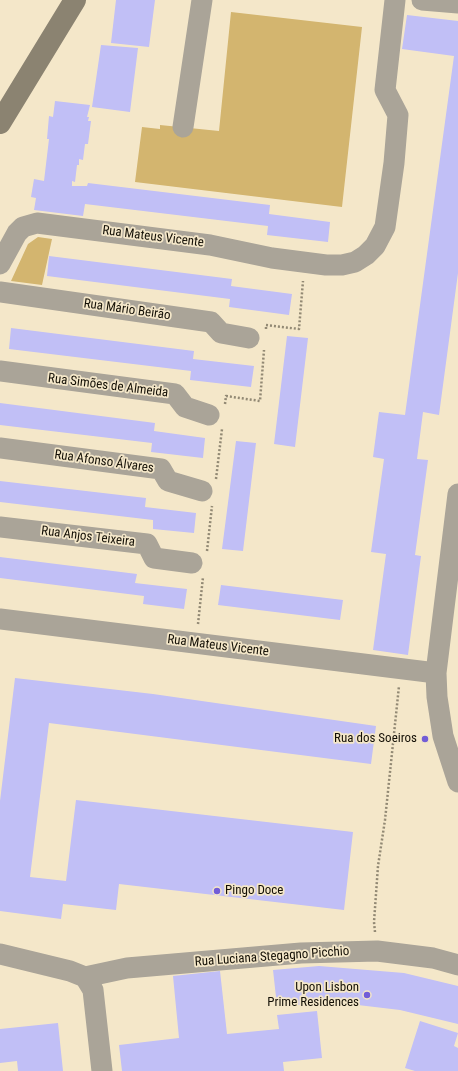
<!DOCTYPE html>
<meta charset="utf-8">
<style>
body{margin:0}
canvas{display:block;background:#f4e7c9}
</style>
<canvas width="458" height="1071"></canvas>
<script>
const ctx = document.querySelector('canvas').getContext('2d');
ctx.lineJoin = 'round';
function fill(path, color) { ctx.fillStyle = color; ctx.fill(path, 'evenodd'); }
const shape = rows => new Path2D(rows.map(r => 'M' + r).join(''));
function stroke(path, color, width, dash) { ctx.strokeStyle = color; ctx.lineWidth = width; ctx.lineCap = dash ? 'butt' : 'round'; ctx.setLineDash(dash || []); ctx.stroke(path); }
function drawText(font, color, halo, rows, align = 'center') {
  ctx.font = font + ' "Roboto Condensed",sans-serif'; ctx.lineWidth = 3.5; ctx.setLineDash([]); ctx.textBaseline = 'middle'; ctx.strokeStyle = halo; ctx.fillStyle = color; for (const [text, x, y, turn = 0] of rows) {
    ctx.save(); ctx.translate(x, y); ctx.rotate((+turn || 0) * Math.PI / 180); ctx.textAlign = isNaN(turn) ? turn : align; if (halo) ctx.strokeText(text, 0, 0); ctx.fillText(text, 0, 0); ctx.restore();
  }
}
fill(shape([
 [231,12,362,27,342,207,135,182,142,127,160,129,160,125,219,131],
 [38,237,52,239,42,285,11,281,28,244]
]), '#d3b56f');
fill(shape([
 [116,0,155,0,149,47,111,43],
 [407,15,458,21,458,273,439,415,423,412,417,459,428,460,415,555,421,556,408,655,373,650,386,554,371,552,384,459,373,457,379,412,405,415,454,56,402,49],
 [101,45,138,48,130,112,92,107],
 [55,101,90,105,87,117,89,117,88,121,91,121,88,144,85,144,83,160,79,159,79,165,77,165,75,182,72,181,72,186,87,186,88,183,270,205,269,214,330,222,328,242,267,235,268,226,85,204,83,216,34,210,36,198,31,197,34,179,44,181,49,139,47,139,49,116,53,117],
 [49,256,232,279,231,286,292,294,289,315,229,307,230,299,47,276],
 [11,328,194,351,193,359,254,366,251,387,190,380,191,371,9,349],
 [287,336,308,338,295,447,274,444],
 [0,403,155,423,154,431,205,438,203,458,151,452,152,443,0,425],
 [236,441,256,443,243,551,222,549],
 [0,481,146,498,145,507,196,513,194,533,153,529,153,520,0,502],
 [0,557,137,574,135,583,187,589,184,609,143,604,144,596,0,578],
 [221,585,343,600,340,620,218,605],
 [15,678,153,694,376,726,371,764,49,723,30,877,66,881,76,800,353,832,344,910,119,884,116,910,63,904,61,919,0,911,0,801],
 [319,966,404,973,458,986,458,1024,400,1010,341,1003,277,1006,273,970],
 [220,971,227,1034,279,1029,277,1015,317,1011,322,1058,283,1062,284,1071,122,1071,119,1045,179,1038,173,976],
 [420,1021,458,1033,454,1046,458,1048,458,1071,415,1071,405,1068],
 [58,1023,63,1071,18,1071,17,1061,0,1063,0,1029]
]), '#c1bff6');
stroke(shape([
 [266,329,266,325,299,329,303,281],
 [225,404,226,396,260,401,264,350],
 [216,479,222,429],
 [207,551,212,506],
 [198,624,203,577],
 [375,932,374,922,378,866,385,820,399,686]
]), '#928974', 2.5, [2, 2]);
stroke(shape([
 [422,0,458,3],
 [183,127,202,0],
 [0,264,17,233,23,227,37,223,210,245,272,258,326,265,342,265,355,262,366,255,375,246,385,227,394,163,398,115,385,90,395,0],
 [0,292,211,322,221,333,249,338],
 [0,371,175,394,185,407,209,415],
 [0,448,161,469,168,481,202,491],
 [458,494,436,673,437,697,443,736,458,782],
 [0,527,147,544,154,558,192,563],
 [0,619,436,673],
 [0,954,70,971,85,977],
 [85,977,127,968,301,953,377,951,433,958,458,965],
 [85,977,93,990,102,1071]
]), '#aaa498', 21);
stroke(shape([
 [0,123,75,0]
]), '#8b8371', 22);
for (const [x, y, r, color] of [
 [425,739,4,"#725dd7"],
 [217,891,4,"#725dd7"],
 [367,995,4,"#725dd7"]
]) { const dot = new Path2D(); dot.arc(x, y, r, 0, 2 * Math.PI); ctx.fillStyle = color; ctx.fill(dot); stroke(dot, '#f4e7c9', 1.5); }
drawText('13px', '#130f05', '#f4e7c9', [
 ["Rua Mateus Vicente",153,237,7],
 ["Rua Mário Beirão",127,310,8],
 ["Rua Simões de Almeida",108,386,7],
 ["Rua Afonso Álvares",104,462,8],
 ["Rua Anjos Teixeira",88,537,7],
 ["Rua Mateus Vicente",218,646,7],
 ["Rua Luciana Stegagno Picchio",272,957,-4]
]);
drawText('13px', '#130f05', '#f4e7c9', [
 ["Rua dos Soeiros",417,739],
 ["Pingo Doce",225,891,"left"],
 ["Upon Lisbon",359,988],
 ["Prime Residences",359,1003]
], 'right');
</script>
